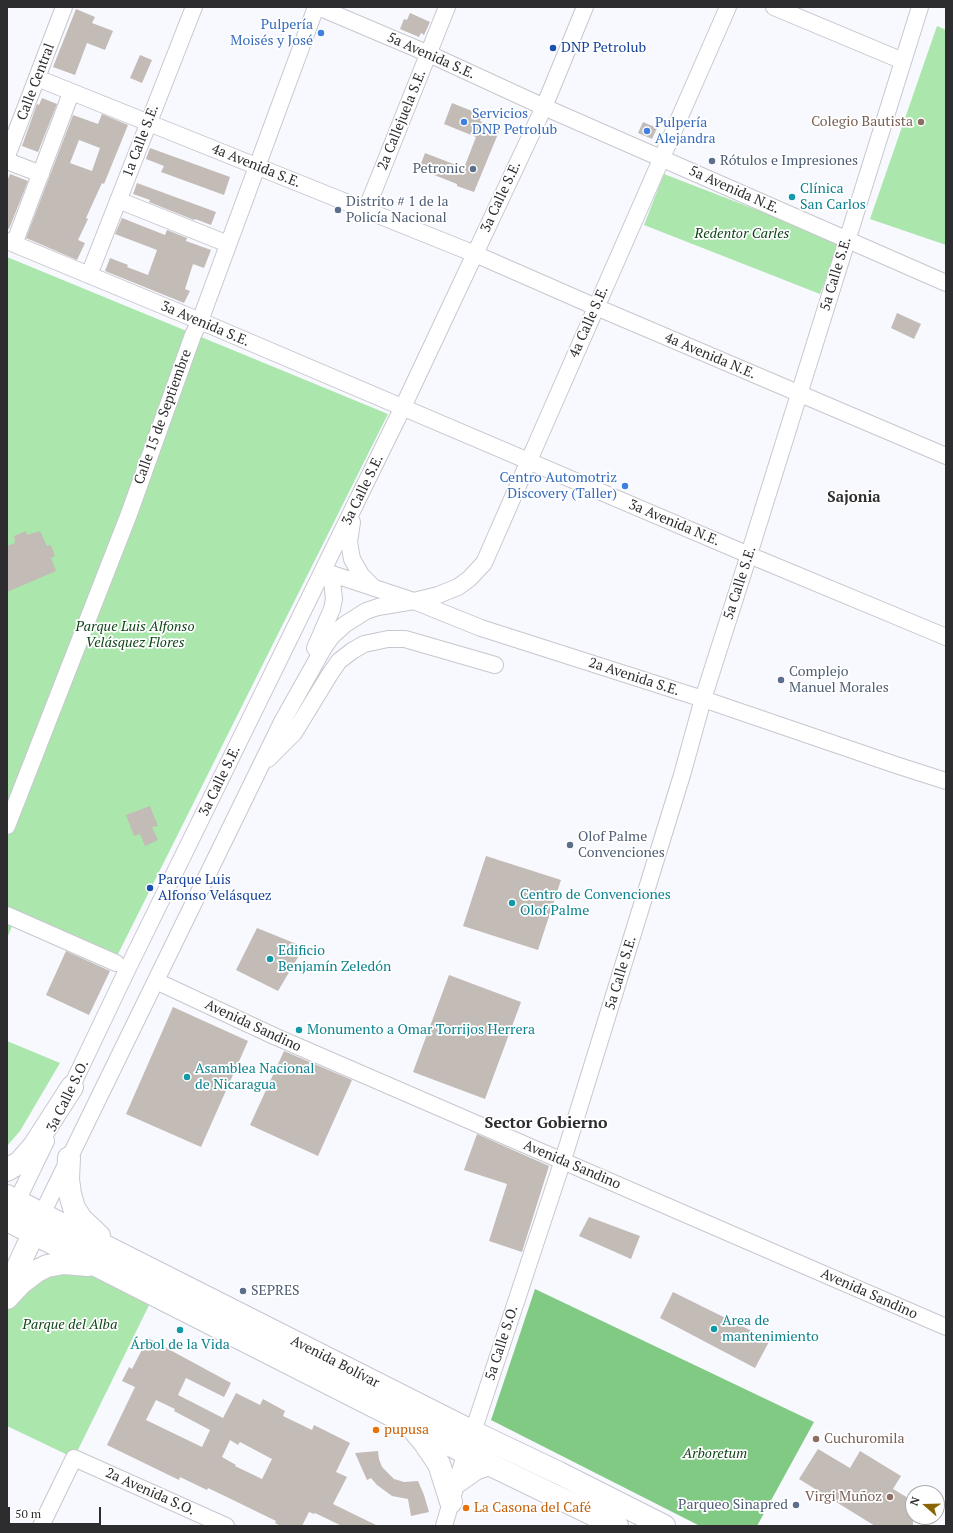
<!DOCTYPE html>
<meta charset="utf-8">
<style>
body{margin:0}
#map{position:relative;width:953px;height:1533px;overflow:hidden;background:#f8f8ff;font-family:"PT Serif",serif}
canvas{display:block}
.frame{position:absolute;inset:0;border:8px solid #2d2d30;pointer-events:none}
.north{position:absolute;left:905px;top:1485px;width:40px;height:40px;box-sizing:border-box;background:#fff;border:1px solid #ababac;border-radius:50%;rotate:290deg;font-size:11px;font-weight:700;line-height:16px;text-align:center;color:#2d2d30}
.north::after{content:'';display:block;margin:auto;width:14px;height:18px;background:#8b6505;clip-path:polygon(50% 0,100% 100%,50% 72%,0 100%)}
.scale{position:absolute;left:8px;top:1507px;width:93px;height:18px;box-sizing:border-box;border:2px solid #2d2d30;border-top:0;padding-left:5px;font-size:12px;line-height:14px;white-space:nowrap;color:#2d2d30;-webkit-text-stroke:3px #fff;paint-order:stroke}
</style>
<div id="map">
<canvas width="953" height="1533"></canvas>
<div class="frame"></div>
<div class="north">N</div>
<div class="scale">50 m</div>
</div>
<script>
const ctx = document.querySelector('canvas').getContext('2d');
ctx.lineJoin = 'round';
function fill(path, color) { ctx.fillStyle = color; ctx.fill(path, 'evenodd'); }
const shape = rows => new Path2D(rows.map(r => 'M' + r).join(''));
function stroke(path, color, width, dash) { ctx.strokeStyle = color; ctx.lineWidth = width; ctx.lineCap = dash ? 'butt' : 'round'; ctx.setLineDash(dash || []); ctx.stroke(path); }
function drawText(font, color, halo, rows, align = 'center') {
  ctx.font = font + ' "PT Serif",serif'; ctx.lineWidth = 3.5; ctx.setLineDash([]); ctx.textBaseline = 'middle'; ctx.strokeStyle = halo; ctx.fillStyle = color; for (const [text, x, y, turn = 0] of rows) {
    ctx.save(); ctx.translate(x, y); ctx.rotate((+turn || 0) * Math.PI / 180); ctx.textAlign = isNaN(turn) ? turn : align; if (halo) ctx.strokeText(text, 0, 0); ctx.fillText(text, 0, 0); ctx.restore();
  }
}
fill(shape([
 [937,26,946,30,946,245,870,219],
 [664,174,840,242,820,294,644,225],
 [7,257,388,414,112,966,13,924,7,938],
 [7,1041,60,1063,20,1131,7,1146],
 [64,1263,154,1295,74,1458,7,1426,7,1298]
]), '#abe6ad');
fill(shape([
 [535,1289,814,1422,757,1526,700,1526,491,1420]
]), '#80ca84');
fill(shape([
 [76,9,95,17,92,23,113,31,105,50,87,43,75,75,53,67],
 [410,13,430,22,424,35,421,33,419,37,400,29,404,19,407,20],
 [140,55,152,60,142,83,130,78],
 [42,98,57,104,38,152,22,146,37,104,39,105],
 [452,103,482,115,480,121,500,129,474,192,457,186,457,184,419,169,425,153,464,168,476,137,444,124],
 [102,114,128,125,104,184,102,183,86,218,88,219,78,240,85,243,77,260,26,238,73,115,98,124],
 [79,140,100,148,92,171,70,163],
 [643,122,657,128,652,139,638,133],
 [150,148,230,177,224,195,161,172,164,166,146,159],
 [10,174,28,181,9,229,7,228,7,181],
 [137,183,216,212,211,225,195,219,194,220,149,202,150,200,133,194],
 [122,218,165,235,167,230,187,238,186,241,211,250,204,268,193,264,185,289,190,291,184,303,105,271,110,258,128,265,127,267,148,275,157,250,115,234],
 [897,313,921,324,914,339,891,328],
 [26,531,27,535,40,531,47,546,51,545,55,556,51,558,56,571,7,592,7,546,15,543,14,536],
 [150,806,158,826,152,827,158,840,145,846,140,834,134,836,126,815],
 [486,856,561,880,538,950,463,926],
 [257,928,304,947,278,991,236,970],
 [66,951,110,971,89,1015,46,995],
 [449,975,521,1002,485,1099,413,1072],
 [173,1007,248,1041,201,1147,126,1114],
 [284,1051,352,1080,318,1156,250,1125],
 [477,1134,549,1166,522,1252,489,1241,507,1184,464,1170],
 [589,1217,640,1236,631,1259,579,1236],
 [673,1292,770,1340,755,1368,660,1318],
 [148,1338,231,1383,224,1397,186,1378,178,1395,223,1418,236,1393,260,1405,263,1399,285,1411,283,1416,312,1430,314,1425,350,1443,336,1472,347,1477,333,1504,378,1526,342,1526,315,1513,314,1514,309,1512,302,1526,281,1526,275,1523,276,1521,233,1500,208,1488,207,1490,180,1477,179,1480,107,1445,135,1387,122,1381,129,1367,132,1369],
 [156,1400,175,1409,174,1411,210,1430,202,1447,146,1420],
 [230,1440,238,1445,240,1442,272,1459,262,1479,235,1466,236,1465,222,1457],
 [818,1449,850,1468,860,1451,901,1476,893,1489,913,1501,913,1526,875,1526,799,1479],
 [378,1451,379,1459,382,1467,394,1479,404,1482,418,1481,424,1495,429,1512,411,1516,408,1499,392,1496,377,1485,371,1478,367,1480,355,1453]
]), '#c3bbb6');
const minor = shape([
 [318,7,429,54,544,107,946,283],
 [774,7,903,61],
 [37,78,475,254,596,307,946,456],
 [7,156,64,7],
 [7,161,41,174],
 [118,200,228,244],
 [366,210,447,7],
 [7,241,200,321,749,555,946,637],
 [14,244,71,93],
 [89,275,194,7],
 [352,522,349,542,352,559,361,575,373,587],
 [323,571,414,601,481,628,703,699,899,766,946,781],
 [315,648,332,609,334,599,332,580,323,571],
 [268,759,294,733,330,674,339,661,352,651,364,644,388,639,405,639,495,665],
 [7,826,129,514,193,335,200,321,316,7],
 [7,915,116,963],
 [156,981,274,1036,946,1327],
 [67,1096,128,968,403,407,544,107,585,7],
 [17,1201,46,1141],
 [42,1214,282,722,323,649,332,636,344,625,366,611,378,607,414,601,438,595,458,587,469,579,484,563,728,7],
 [41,1526,74,1458,226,1526],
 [444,1526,461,1468,563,1160,682,775,703,699,746,564,920,7]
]);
const highway = shape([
 [69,1158,68,1179,70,1194,74,1208,81,1219,99,1236],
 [7,1170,20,1162,34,1146,72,1087],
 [7,1196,57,1222,473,1432,559,1473,664,1526],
 [7,1220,466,1453,617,1526],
 [7,1291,39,1221],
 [7,1298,21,1283,37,1271,47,1266,64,1263,88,1265],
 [413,1429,424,1442,439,1464,451,1502],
 [458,1481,475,1469,489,1464]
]);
stroke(minor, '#c7c7cf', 18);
stroke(highway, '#c7c7cf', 24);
stroke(minor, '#fff', 16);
stroke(highway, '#fff', 22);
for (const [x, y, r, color] of [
 [321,33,4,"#3f7fe0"],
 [553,48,4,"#1a4fb4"],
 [464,122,4,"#3f7fe0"],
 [921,122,4,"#8d6e63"],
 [647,131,4,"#3f7fe0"],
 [712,161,4,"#5c6f8a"],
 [473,169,4,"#5c6f8a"],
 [792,197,4,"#0f9aa8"],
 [338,210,4,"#5c6f8a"],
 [625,486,4,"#3f7fe0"],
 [781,680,4,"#5c6f8a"],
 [570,845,4,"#5c6f8a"],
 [150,888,4,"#1a4fb4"],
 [512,903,4,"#0f9aa8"],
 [270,959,4,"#0f9aa8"],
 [299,1030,4,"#0f9aa8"],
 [187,1077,4,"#0f9aa8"],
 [243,1291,4,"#5c6f8a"],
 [714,1329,4,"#0f9aa8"],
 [180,1330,4,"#0f9aa8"],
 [376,1430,4,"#e8710a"],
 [816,1439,4,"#8d6e63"],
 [890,1497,4,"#8d6e63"],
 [796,1505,4,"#5c6f8a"],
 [466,1508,4,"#e8710a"]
]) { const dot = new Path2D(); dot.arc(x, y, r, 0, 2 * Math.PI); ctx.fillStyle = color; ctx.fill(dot); stroke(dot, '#fff', 1.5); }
drawText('14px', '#366cbe', '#fff', [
 ["Pulpería",313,25],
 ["Moisés y José",313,41],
 ["Servicios",472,114,"left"],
 ["DNP Petrolub",472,130,"left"],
 ["Pulpería",655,123,"left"],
 ["Alejandra",655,139,"left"],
 ["Centro Automotriz",617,478],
 ["Discovery (Taller)",617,494]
], 'right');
drawText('14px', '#164399', '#fff', [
 ["DNP Petrolub",561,48],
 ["Parque Luis",158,880],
 ["Alfonso Velásquez",158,896]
], 'left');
drawText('14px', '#2d2d30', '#fff', [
 ["5a Avenida S.E.",431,56,24],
 ["Calle Central",36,82,-69],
 ["2a Callejuela S.E.",402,120,-68],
 ["1a Calle S.E.",141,141,-69],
 ["4a Avenida S.E.",256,166,22],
 ["5a Avenida N.E.",734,190,24],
 ["3a Calle S.E.",501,197,-65],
 ["5a Calle S.E.",836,274,-73],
 ["4a Calle S.E.",589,322,-66],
 ["3a Avenida S.E.",205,324,23],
 ["4a Avenida N.E.",710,356,23],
 ["Calle 15 de Septiembre",163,417,-70],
 ["3a Calle S.E.",363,490,-64],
 ["3a Avenida N.E.",674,523,23],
 ["5a Calle S.E.",740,583,-72],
 ["2a Avenida S.E.",634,677,18],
 ["3a Calle S.E.",220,781,-64],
 ["5a Calle S.E.",621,973,-73],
 ["Avenida Sandino",253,1026,25],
 ["3a Calle S.O.",68,1096,-64],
 ["Avenida Sandino",572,1165,23],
 ["Avenida Sandino",869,1294,24],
 ["5a Calle S.O.",502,1343,-72],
 ["Avenida Bolívar",335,1362,27],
 ["2a Avenida S.O.",150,1492,24]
]);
drawText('14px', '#785e54', '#fff', [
 ["Colegio Bautista",913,122],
 ["Cuchuromila",824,1439,"left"],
 ["Virgi Muñoz",882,1497]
], 'right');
drawText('14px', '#4e5e75', '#fff', [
 ["Rótulos e Impresiones",720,161],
 ["Petronic",465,169,"right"],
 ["Distrito # 1 de la",346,202],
 ["Policía Nacional",346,218],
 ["Complejo",789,672],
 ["Manuel Morales",789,688],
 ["Olof Palme",578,837],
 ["Convenciones",578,853],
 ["SEPRES",251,1291],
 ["Parqueo Sinapred",788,1505,"right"]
], 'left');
drawText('14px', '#0d838f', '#fff', [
 ["Clínica",800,189],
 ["San Carlos",800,205],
 ["Centro de Convenciones",520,895],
 ["Olof Palme",520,911],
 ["Edificio",278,951],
 ["Benjamín Zeledón",278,967],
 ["Monumento a Omar Torrijos Herrera",307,1030],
 ["Asamblea Nacional",195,1069],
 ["de Nicaragua",195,1085],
 ["Area de",722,1321],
 ["mantenimiento",722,1337],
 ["Árbol de la Vida",180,1345,"center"]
], 'left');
drawText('italic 14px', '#0f4518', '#fff', [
 ["Redentor Carles",742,234],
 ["Parque Luis Alfonso",135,627],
 ["Velásquez Flores",135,643],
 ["Parque del Alba",70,1325],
 ["Arboretum",715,1454]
]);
drawText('14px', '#c56008', '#fff', [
 ["pupusa",384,1430],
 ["La Casona del Café",474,1508]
], 'left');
drawText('bold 15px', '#2d2d30', '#fff', [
 ["Sajonia",854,498]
]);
drawText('bold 16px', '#2d2d30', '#fff', [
 ["Sector Gobierno",546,1123]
]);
</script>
